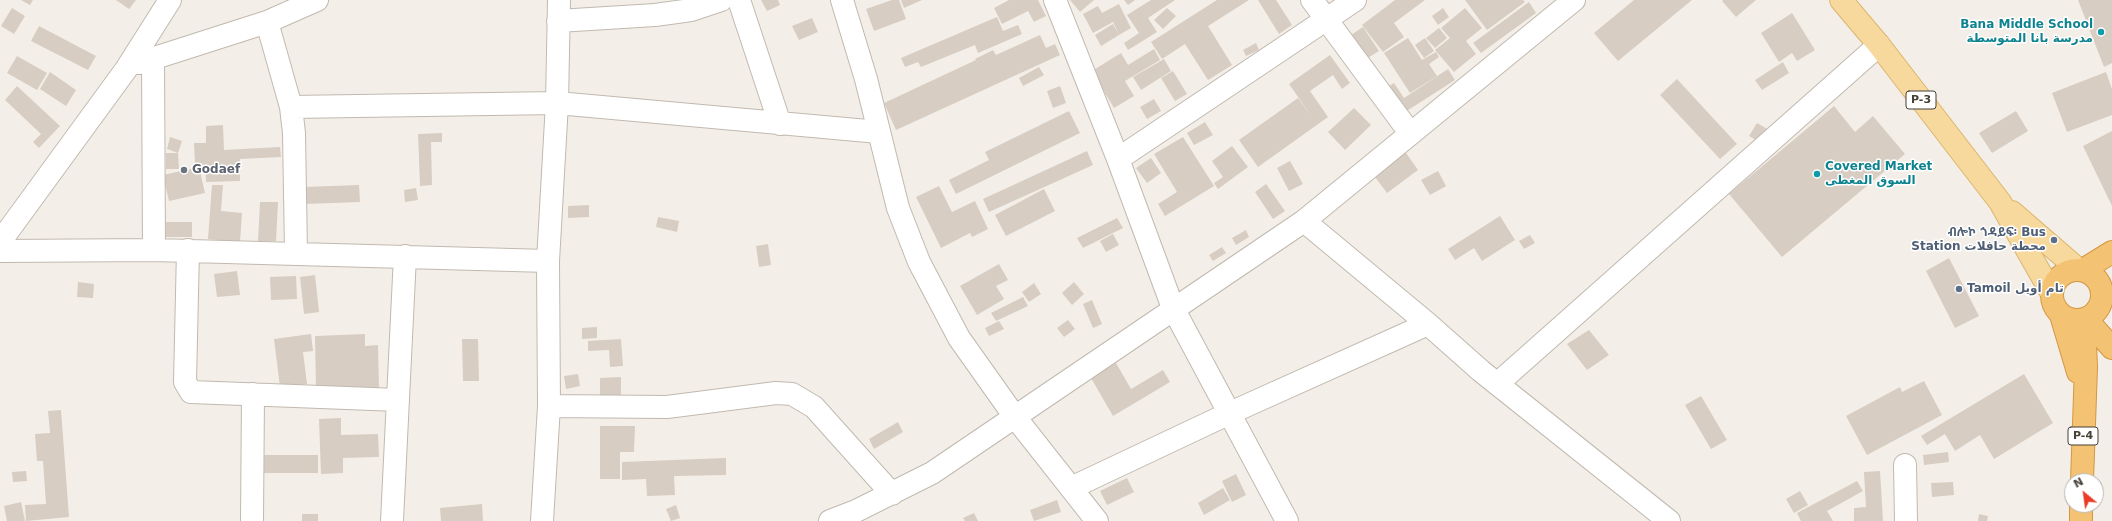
<!DOCTYPE html>
<meta charset="utf-8">
<style>
body{margin:0}
#map{position:relative;width:2112px;height:521px;overflow:hidden;background:#f3efe8;font-family:"DejaVu Sans",sans-serif}
canvas{display:block}
.north{position:absolute;left:2064px;top:473px;width:40px;height:40px;box-sizing:border-box;background:#fff;border:1px solid #b5b3af;border-radius:50%;rotate:331deg;font-size:11px;font-weight:700;line-height:16px;text-align:center;color:#464037}
.north::after{content:'';display:block;margin:auto;width:14px;height:18px;background:#eb3b27;clip-path:polygon(50% 0,100% 100%,50% 72%,0 100%)}
</style>
<div id="map">
<canvas width="2112" height="521"></canvas>
<div class="north">N</div>
</div>
<script>
const ctx = document.querySelector('canvas').getContext('2d');
ctx.lineJoin = 'round';
function fill(path, color) { ctx.fillStyle = color; ctx.fill(path, 'evenodd'); }
const shape = rows => new Path2D(rows.map(r => 'M' + r).join(''));
function stroke(path, color, width, dash) { ctx.strokeStyle = color; ctx.lineWidth = width; ctx.lineCap = dash ? 'butt' : 'round'; ctx.setLineDash(dash || []); ctx.stroke(path); }
function drawText(font, color, halo, rows, align = 'center') {
  ctx.font = font + ' "DejaVu Sans",Cairo,"Noto Sans Ethiopic",sans-serif'; ctx.lineWidth = 3; ctx.setLineDash([]); ctx.textBaseline = 'middle'; ctx.strokeStyle = halo; ctx.fillStyle = color; for (const [text, x, y, turn = 0] of rows) {
    ctx.save(); ctx.translate(x, y); ctx.rotate((+turn || 0) * Math.PI / 180); ctx.textAlign = isNaN(turn) ? turn : align; if (halo) ctx.strokeText(text, 0, 0); ctx.fillText(text, 0, 0); ctx.restore();
  }
}
fill(shape([
 [21,0,33,0,30,5],
 [116,0,136,0,129,9],
 [761,0,778,0,780,5,767,11],
 [892,0,899,0,906,19,874,31,866,9],
 [901,0,922,0,904,8],
 [1009,0,1038,0,1046,16,1034,22,1028,11,1002,24,994,8],
 [1070,0,1094,0,1080,12],
 [1124,0,1135,0,1128,5],
 [1151,0,1175,0,1148,18,1157,32,1128,50,1124,43,1139,33,1127,15],
 [1217,0,1249,0,1208,26,1232,65,1208,80,1185,44,1162,59,1151,42],
 [1258,0,1276,0,1292,25,1279,34],
 [1395,0,1425,0,1394,23,1404,37,1383,52,1362,25],
 [1465,0,1523,0,1525,2,1487,30],
 [1634,0,1692,0,1618,61,1594,33],
 [1723,0,1756,0,1736,17,1722,1],
 [2078,0,2112,0,2112,63,2104,67],
 [1529,2,1536,13,1481,53,1473,43],
 [1119,4,1131,28,1119,35,1113,22,1093,33,1083,14,1098,6,1102,13],
 [12,8,25,16,14,34,1,26],
 [1167,8,1176,16,1163,29,1154,20],
 [1443,8,1449,17,1438,25,1432,16],
 [1465,8,1482,28,1466,41,1476,54,1454,72,1435,50,1450,38,1441,28],
 [1792,13,1815,50,1797,61,1792,53,1779,62,1761,33],
 [997,17,1003,31,1018,25,1022,34,978,53,975,45,921,67,918,62,905,67,901,58],
 [812,18,818,32,799,40,792,26],
 [1113,24,1119,35,1101,46,1095,35],
 [39,26,96,56,88,70,31,41],
 [1363,27,1379,51,1358,64,1342,41],
 [1439,28,1447,38,1435,48,1426,38],
 [1040,35,1046,48,1055,44,1060,55,896,130,884,103,976,60,975,59,993,50,996,55],
 [1408,38,1422,60,1436,52,1439,57,1429,64,1437,76,1410,93,1384,53],
 [1425,38,1434,51,1424,58,1415,45],
 [1256,43,1259,50,1246,56,1243,50],
 [1154,49,1160,60,1125,81,1134,96,1114,108,1092,71,1121,53,1128,65],
 [1330,55,1350,83,1342,89,1333,75,1310,91,1328,117,1258,167,1239,140,1298,98,1312,117,1289,84],
 [17,56,47,73,37,90,7,73],
 [1164,59,1171,71,1141,90,1133,77],
 [1783,62,1789,73,1762,90,1755,80],
 [1039,67,1044,75,1023,86,1019,78],
 [1448,69,1455,80,1402,114,1385,89,1394,83,1404,98],
 [1173,71,1187,94,1175,101,1161,78],
 [50,72,76,90,66,106,40,89],
 [2106,72,2112,89,2112,115,2067,132,2052,93],
 [1677,79,1737,144,1720,159,1660,95],
 [17,86,60,126,39,148,33,142,41,134,5,100],
 [1060,86,1066,103,1053,108,1047,91],
 [1154,99,1161,111,1147,119,1140,107],
 [1834,106,1855,132,1873,116,1905,154,1782,257,1729,194],
 [1354,108,1371,125,1345,150,1328,132],
 [1069,111,1080,133,956,194,949,180,989,160,985,152],
 [2016,111,2028,131,1992,153,1979,133],
 [1205,122,1213,135,1194,145,1187,133],
 [1757,123,1769,130,1761,143,1749,136],
 [223,125,224,150,280,147,281,157,240,159,240,181,206,182,205,165,195,165,194,143,206,143,206,126],
 [2112,131,2112,206,2083,146],
 [442,133,442,142,431,142,432,185,420,186,418,134],
 [170,137,182,141,178,153,167,149],
 [1183,137,1214,186,1165,216,1158,204,1177,192,1154,154],
 [1232,146,1248,167,1218,189,1214,183,1223,177,1212,161],
 [1404,150,1418,170,1387,193,1372,173],
 [1087,151,1093,165,989,212,983,199],
 [166,153,178,153,179,169,166,169],
 [1151,158,1161,173,1147,183,1136,168],
 [1290,161,1303,184,1289,191,1277,168],
 [199,167,205,193,169,201,163,175],
 [1438,171,1446,186,1430,195,1421,180],
 [1266,184,1285,211,1273,219,1255,192],
 [212,185,223,185,221,211,242,213,240,242,208,239],
 [359,185,360,202,305,204,304,187],
 [939,186,952,212,975,201,988,229,972,237,970,233,941,248,916,197],
 [416,188,418,200,405,202,404,190],
 [1044,189,1055,211,1006,236,995,215],
 [260,202,278,202,276,241,258,241],
 [589,205,589,217,568,218,568,206],
 [1500,216,1515,240,1482,261,1474,248,1455,260,1448,249],
 [658,217,679,221,677,232,656,227],
 [1117,218,1123,228,1083,248,1077,238],
 [166,222,192,222,192,237,166,237],
 [1246,230,1249,237,1236,245,1232,238],
 [1113,234,1119,245,1106,252,1100,241],
 [1530,235,1535,243,1524,249,1519,241],
 [768,244,771,265,759,267,756,246],
 [1222,247,1226,253,1213,261,1209,255],
 [1949,258,1979,316,1955,328,1926,271],
 [999,264,1008,280,996,286,1004,299,977,315,960,286],
 [237,271,240,295,217,297,214,274],
 [315,275,319,312,304,314,300,277],
 [296,276,297,299,271,300,270,277],
 [78,282,94,284,93,298,77,297],
 [1074,282,1084,294,1072,305,1062,293],
 [1034,283,1041,294,1029,302,1022,292],
 [1023,297,1028,306,996,321,991,313],
 [1092,300,1102,324,1093,328,1083,304],
 [1068,320,1075,329,1064,337,1057,328],
 [999,321,1004,329,989,336,985,328],
 [597,327,597,338,582,339,582,328],
 [1589,330,1609,355,1587,370,1567,344],
 [311,334,313,351,303,352,307,384,280,387,274,339],
 [365,334,365,346,378,345,379,389,316,390,315,336],
 [462,339,478,339,479,381,463,381],
 [621,339,623,366,610,367,609,350,588,351,588,341],
 [1116,363,1131,389,1163,370,1170,382,1113,416,1091,378],
 [578,374,580,386,566,389,564,376],
 [2024,374,2053,423,1994,459,1980,435,1955,451,1945,434,1927,445,1921,436],
 [621,377,621,412,600,412,600,378],
 [1924,381,1942,415,1867,455,1846,416,1900,387,1902,392],
 [1701,396,1727,440,1711,449,1685,405],
 [61,410,69,517,26,521,25,505,46,504,43,461,37,461,35,434,50,433,48,411],
 [341,418,341,435,378,434,379,457,343,458,343,473,321,474,319,419],
 [898,422,903,432,874,449,869,439],
 [600,426,635,426,634,452,620,452,620,479,600,479],
 [1948,452,1949,462,1924,465,1923,455],
 [264,455,318,455,318,473,264,473],
 [726,458,726,475,674,476,675,495,647,496,646,479,622,480,622,462],
 [26,471,27,481,13,482,12,472],
 [1880,471,1883,521,1854,521,1854,508,1866,507,1864,472],
 [1236,474,1246,495,1232,502,1222,481],
 [1127,478,1134,492,1107,505,1100,491],
 [1857,481,1863,491,1827,511,1833,521,1801,521,1797,513],
 [1953,482,1954,495,1932,497,1931,483],
 [1223,488,1230,500,1204,515,1198,503],
 [1800,491,1808,505,1794,513,1786,499],
 [1057,500,1061,512,1034,521,1030,510],
 [21,502,25,521,7,521,4,506],
 [482,504,483,521,441,521,440,508],
 [676,505,680,518,671,521,666,509],
 [974,513,978,521,965,521,963,518],
 [302,514,318,514,318,521,302,521],
 [1979,514,1988,516,1987,521,1978,521]
]), '#d7cdc2');
const minor = shape([
 [739,0,780,124],
 [842,0,866,79,898,208,919,262,959,338,1015,417,1097,521],
 [1055,0,1118,159,1173,308,1287,521],
 [1312,0,1410,133],
 [558,21,655,15,691,10,721,0],
 [153,58,154,250],
 [139,63,267,22],
 [291,107,557,103,879,132],
 [1118,159,1355,0],
 [1304,221,1428,324,1481,371,1669,521],
 [0,242,127,68,170,0],
 [188,250,185,382,191,392,398,400],
 [0,251,154,250,548,261,549,406,542,521],
 [296,253,294,133,291,107,267,22,317,0],
 [548,261,557,103,559,0],
 [1497,384,1879,45],
 [549,406,667,407,776,393,792,394,814,407,892,494],
 [1905,465,1906,521],
 [1071,488,1230,413,1428,324],
 [252,521,253,394],
 [392,521,405,256],
 [830,521,856,511,932,473,1304,221,1574,0]
]);
const major = shape([
 [1841,0,1879,45,2000,202,2051,292],
 [2012,212,2079,270]
]);
const highway = shape([
 '2052 295a25 25 0 1 1 50 0a25 25 0 1 1-50 0Z',
 [2083,270,2112,252],
 [2061,315,2078,372],
 [2086,319,2112,348],
 [2082,481,2086,367,2084,320],
 [2081,521,2081,505]
]);
stroke(minor, '#c1b9af', 24);
stroke(major, '#dcb56e', 24);
stroke(highway, '#d39743', 24);
stroke(minor, '#fff', 22);
stroke(major, '#f7d99d', 22);
stroke(highway, '#f4c273', 22);
for (const [x, y, r, color] of [
 [2101,32,4,"#0f9aa8"],
 [184,170,4,"#6b7280"],
 [1817,174,4,"#0f9aa8"],
 [2054,240,4,"#5c6f8a"],
 [1959,289,4,"#5c6f8a"]
]) { const dot = new Path2D(); dot.arc(x, y, r, 0, 2 * Math.PI); ctx.fillStyle = color; ctx.fill(dot); stroke(dot, '#fff', 1.5); }
for (const [x, y, w] of [
 [1921,100,30],
 [2083,436,30]
]) { const box = new Path2D(); box.roundRect(x - w / 2, y - 9, w, 18, 3); ctx.fillStyle = '#fff'; ctx.fill(box); stroke(box, '#464037', 1); }
drawText('bold 11px', '#464037', null, [
 ["P-3",1921,100],
 ["P-4",2083,436]
]);
drawText('bold 12px', '#0d838f', '#fff', [
 ["Bana Middle School",2093,25],
 ["مدرسة بانا المتوسطة",2093,39],
 ["Covered Market",1825,167,"left"],
 ["السوق المغطى",1825,181,"left"]
], 'right');
drawText('bold 12px', '#5b616d', '#fff', [
 ["Godaef",192,170]
], 'left');
drawText('bold 12px', '#4e5e75', '#fff', [
 ["ብሎኮ ጎዳይፍ፡ Bus",2046,233],
 ["Station محطة حافلات",2046,247],
 ["Tamoil تام أويل",1967,289,"left"]
], 'right');
</script>
